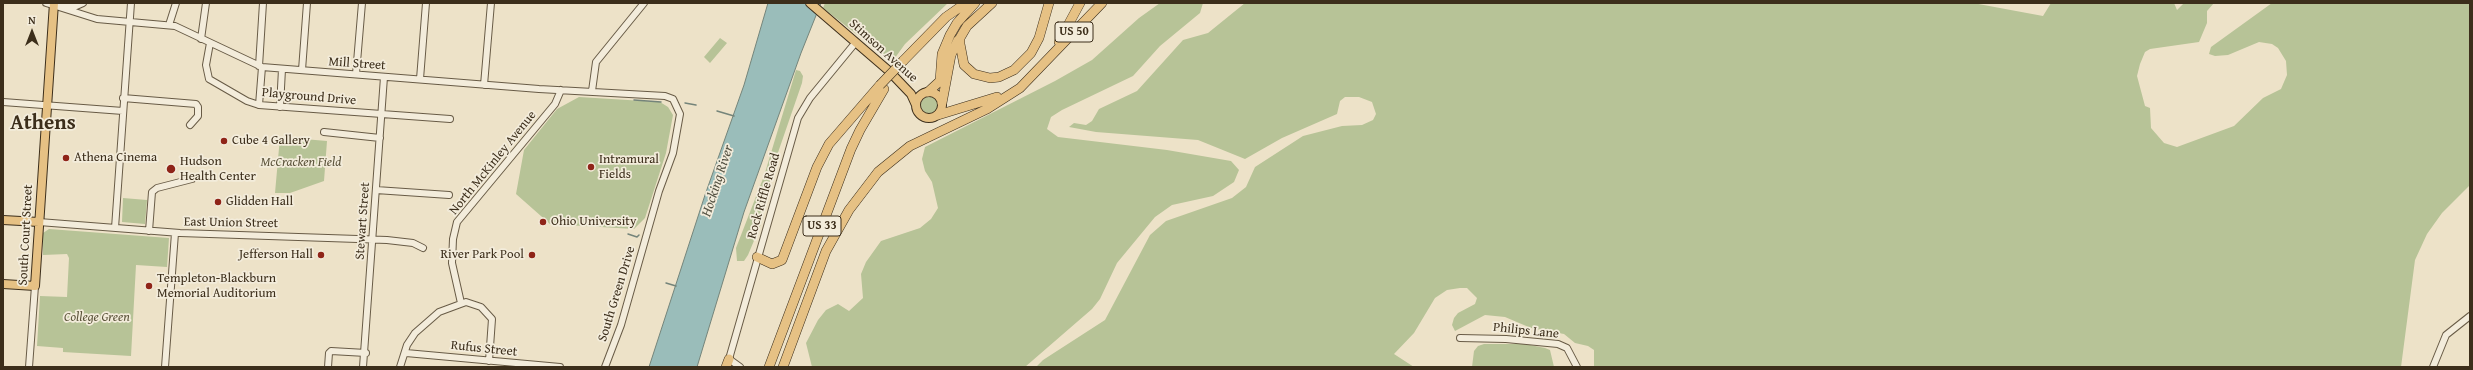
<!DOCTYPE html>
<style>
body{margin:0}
#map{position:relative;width:2473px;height:370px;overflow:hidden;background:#ede2c8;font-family:"Gentium Book Plus",serif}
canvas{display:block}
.frame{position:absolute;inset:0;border:4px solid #3c2e1b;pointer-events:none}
.north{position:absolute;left:12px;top:12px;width:40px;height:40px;-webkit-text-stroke:3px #f3ecdb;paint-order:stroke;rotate:0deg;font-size:11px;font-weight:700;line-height:16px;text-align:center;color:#3c2e1b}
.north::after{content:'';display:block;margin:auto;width:14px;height:18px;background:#3c2e1b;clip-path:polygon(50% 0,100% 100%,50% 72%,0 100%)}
</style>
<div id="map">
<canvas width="2473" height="370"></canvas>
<div class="frame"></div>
<div class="north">N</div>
</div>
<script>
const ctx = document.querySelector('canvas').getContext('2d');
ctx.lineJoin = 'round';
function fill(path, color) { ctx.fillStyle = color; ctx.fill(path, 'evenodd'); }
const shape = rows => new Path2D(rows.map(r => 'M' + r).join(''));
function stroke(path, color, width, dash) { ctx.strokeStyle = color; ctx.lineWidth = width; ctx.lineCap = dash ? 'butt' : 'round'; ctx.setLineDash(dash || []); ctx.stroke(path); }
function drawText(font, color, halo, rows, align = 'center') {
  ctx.font = font + ' "Gentium Book Plus",serif'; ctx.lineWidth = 3.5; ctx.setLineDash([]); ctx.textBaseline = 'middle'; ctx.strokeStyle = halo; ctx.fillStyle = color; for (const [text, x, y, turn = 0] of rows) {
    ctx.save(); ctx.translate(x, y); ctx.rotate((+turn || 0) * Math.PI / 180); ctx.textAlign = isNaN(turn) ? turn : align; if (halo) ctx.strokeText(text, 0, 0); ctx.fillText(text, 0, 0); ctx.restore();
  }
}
fill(shape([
 [825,3,948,3,905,44,892,62,823,8],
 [1160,3,1203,3,1200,13,1160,46,1133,76,1062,110,1051,117,1047,129,1058,137,1167,150,1231,161,1239,170,1234,182,1213,196,1172,205,1155,217,1117,263,1100,299,1092,309,1025,367,812,367,806,343,818,320,826,310,838,304,849,311,863,298,861,274,866,262,881,241,920,228,931,219,938,208,932,182,925,171,922,159,925,147,1055,81,1092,60,1139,18],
 [1245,3,1973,3,2043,16,2051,3,2174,3,2177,10,2184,3,2214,3,2207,11,2207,23,2199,42,2150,49,2145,52,2140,64,2137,76,2145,106,2150,108,2151,128,2164,143,2177,147,2234,126,2263,98,2281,89,2287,75,2286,61,2278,48,2272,44,2259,42,2228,55,2215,56,2209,54,2211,47,2272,3,2470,3,2470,185,2442,213,2427,234,2415,260,2401,367,1594,367,1594,350,1588,346,1575,343,1564,334,1531,328,1505,317,1485,315,1455,331,1452,325,1454,318,1458,313,1475,304,1477,298,1467,288,1460,288,1447,290,1435,298,1414,333,1394,354,1414,367,1036,367,1043,360,1105,320,1150,235,1166,221,1232,198,1246,187,1255,167,1303,136,1342,126,1362,125,1373,120,1376,114,1372,102,1359,97,1345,97,1340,101,1337,114,1282,138,1245,159,1198,140,1096,132,1069,127,1074,123,1086,125,1092,121,1099,109,1137,91,1183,40,1208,33],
 [720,38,727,43,710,63,704,57],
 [796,70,800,71,803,76,802,83,773,167,761,224,748,255,744,261,737,261,736,248,764,176],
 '921 105a9 9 0 1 1 18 0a9 9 0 1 1-18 0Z',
 [579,97,660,102,668,107,673,115,666,153,645,218,634,229,550,224,516,194,524,150,557,109],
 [280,137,327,141,324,181,290,193,275,193],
 [123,198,147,200,145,224,122,222],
 [49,229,169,238,167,267,136,265,131,356,63,352,63,348,37,346,40,296,67,297,69,258,67,254,43,255,43,233],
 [1484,344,1525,344,1545,348,1550,350,1554,367,1472,367,1474,351,1478,346]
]), '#b7c397');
const water = shape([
 [768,3,821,3,801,53,744,212,697,367,649,367,705,195,744,85,768,3]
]);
fill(water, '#9abdba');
stroke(water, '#74847a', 1);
stroke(shape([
 [634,100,661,102],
 [685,103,696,105],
 [717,111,734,116],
 [628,234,637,237,639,235],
 [666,283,676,286]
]), '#74847a', 1.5);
const minor = shape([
 [46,3,59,7,74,7,83,3],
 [59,7,97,19,175,26,262,67,539,89,665,96,673,99,680,114,673,153,659,191,621,325,605,367],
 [169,25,176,3],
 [201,39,206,3],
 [210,43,206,65,209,79,247,101,259,105,450,119],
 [259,66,263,3],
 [302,70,307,3],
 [356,74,362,3],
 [420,79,426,3],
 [484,85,491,3],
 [592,91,596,62,644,3],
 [123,98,196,104,198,107,198,116,190,125],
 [3,102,123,111],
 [259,105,262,67],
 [280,107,282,69],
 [324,132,380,138],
 [376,190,449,195],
 [39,222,180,233,387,240,413,243,423,248],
 [115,228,131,3],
 [149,231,152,192,157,188,192,179],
 [461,303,452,263,453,239,457,222,555,104,561,90],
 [1460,338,1506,339,1558,344,1567,348,1577,367],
 [406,353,560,367],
 [29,367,35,286],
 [165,367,175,233],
 [328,367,329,353,331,351,366,353],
 [363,367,384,77],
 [400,367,407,345,415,333,439,312,466,302,481,307,492,319,489,361],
 [740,367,729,359,798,118,810,98,856,42],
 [2433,367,2446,335,2470,316]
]);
const major = shape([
 [810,3,889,71,911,94,916,105],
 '916 105a13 13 0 1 1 26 0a13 13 0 1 1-26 0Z',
 [3,220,39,222],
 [3,284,35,286,54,3]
]);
const highway = shape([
 [992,3,967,26,960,38,960,44,964,65,974,74,990,78,999,77,1014,70,1031,53,1039,38,1049,3],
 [1059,42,1080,3],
 [903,61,946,17,966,3],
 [928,92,940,81,942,54,950,35,957,23,975,3],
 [942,103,951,55,958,40],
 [938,115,997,97],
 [757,257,772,264,782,260,817,167,829,144,880,85],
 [726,367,729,359],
 [769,367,851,149,860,130,884,89],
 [783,367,826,251,849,210,878,172,910,146,987,109,1020,88,1102,3]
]);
stroke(minor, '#685b46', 8);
stroke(major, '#3c2e1b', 10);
stroke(highway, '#3c2e1b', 10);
stroke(minor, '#f3ecdb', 6);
stroke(major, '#e6c184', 8);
stroke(highway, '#e6c184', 9);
const highwayBridge = shape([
 [880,85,903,61]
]);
stroke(highwayBridge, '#3c2e1b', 10, []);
stroke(highwayBridge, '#e6c184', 9);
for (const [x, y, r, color] of [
 [224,141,4,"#8f2418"],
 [66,158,4,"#8f2418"],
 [591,167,4,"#8f2418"],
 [171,169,5,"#8f2418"],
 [218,202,4,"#8f2418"],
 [543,222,4,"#8f2418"],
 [321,255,4,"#8f2418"],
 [532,255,4,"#8f2418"],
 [149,286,4,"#8f2418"]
]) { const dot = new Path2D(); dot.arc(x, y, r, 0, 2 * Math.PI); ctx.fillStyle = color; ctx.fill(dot); stroke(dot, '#f3ecdb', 1.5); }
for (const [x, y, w] of [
 [1074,32,38],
 [822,226,38]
]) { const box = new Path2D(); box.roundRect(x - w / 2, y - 10, w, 20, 3); ctx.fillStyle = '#f3ecdb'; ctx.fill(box); stroke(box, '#3c2e1b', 1); }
drawText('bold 12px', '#3c2e1b', null, [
 ["US 50",1074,32],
 ["US 33",822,226]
]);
drawText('13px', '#3c2e1b', '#f3ecdb', [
 ["Stimson Avenue",883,51,42],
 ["Mill Street",357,64,4],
 ["Playground Drive",309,97,5],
 ["North McKinley Avenue",493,163,-51],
 ["Rock Riffle Road",764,196,-74],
 ["Stewart Street",363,221,-86],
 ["East Union Street",231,223,1],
 ["South Court Street",26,235,-87],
 ["South Green Drive",617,294,-73],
 ["Philips Lane",1526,331,6],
 ["Rufus Street",484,349,6]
]);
drawText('13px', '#3c2e1b', '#f3ecdb', [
 ["Cube 4 Gallery",232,141],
 ["Athena Cinema",74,158],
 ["Intramural",599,160],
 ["Fields",599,175],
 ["Hudson",180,162],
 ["Health Center",180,177],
 ["Glidden Hall",226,202],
 ["Ohio University",551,222],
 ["Jefferson Hall",313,255,"right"],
 ["River Park Pool",524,255,"right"],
 ["Templeton-Blackburn",157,279],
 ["Memorial Auditorium",157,294]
], 'left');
drawText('italic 13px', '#5b533a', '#f3ecdb', [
 ["McCracken Field",301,163],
 ["College Green",97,318]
]);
drawText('italic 14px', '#545243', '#f3ecdb', [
 ["Hocking River",718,181,-72]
]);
drawText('bold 21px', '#3c2e1b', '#f3ecdb', [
 ["Athens",43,124]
]);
</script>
